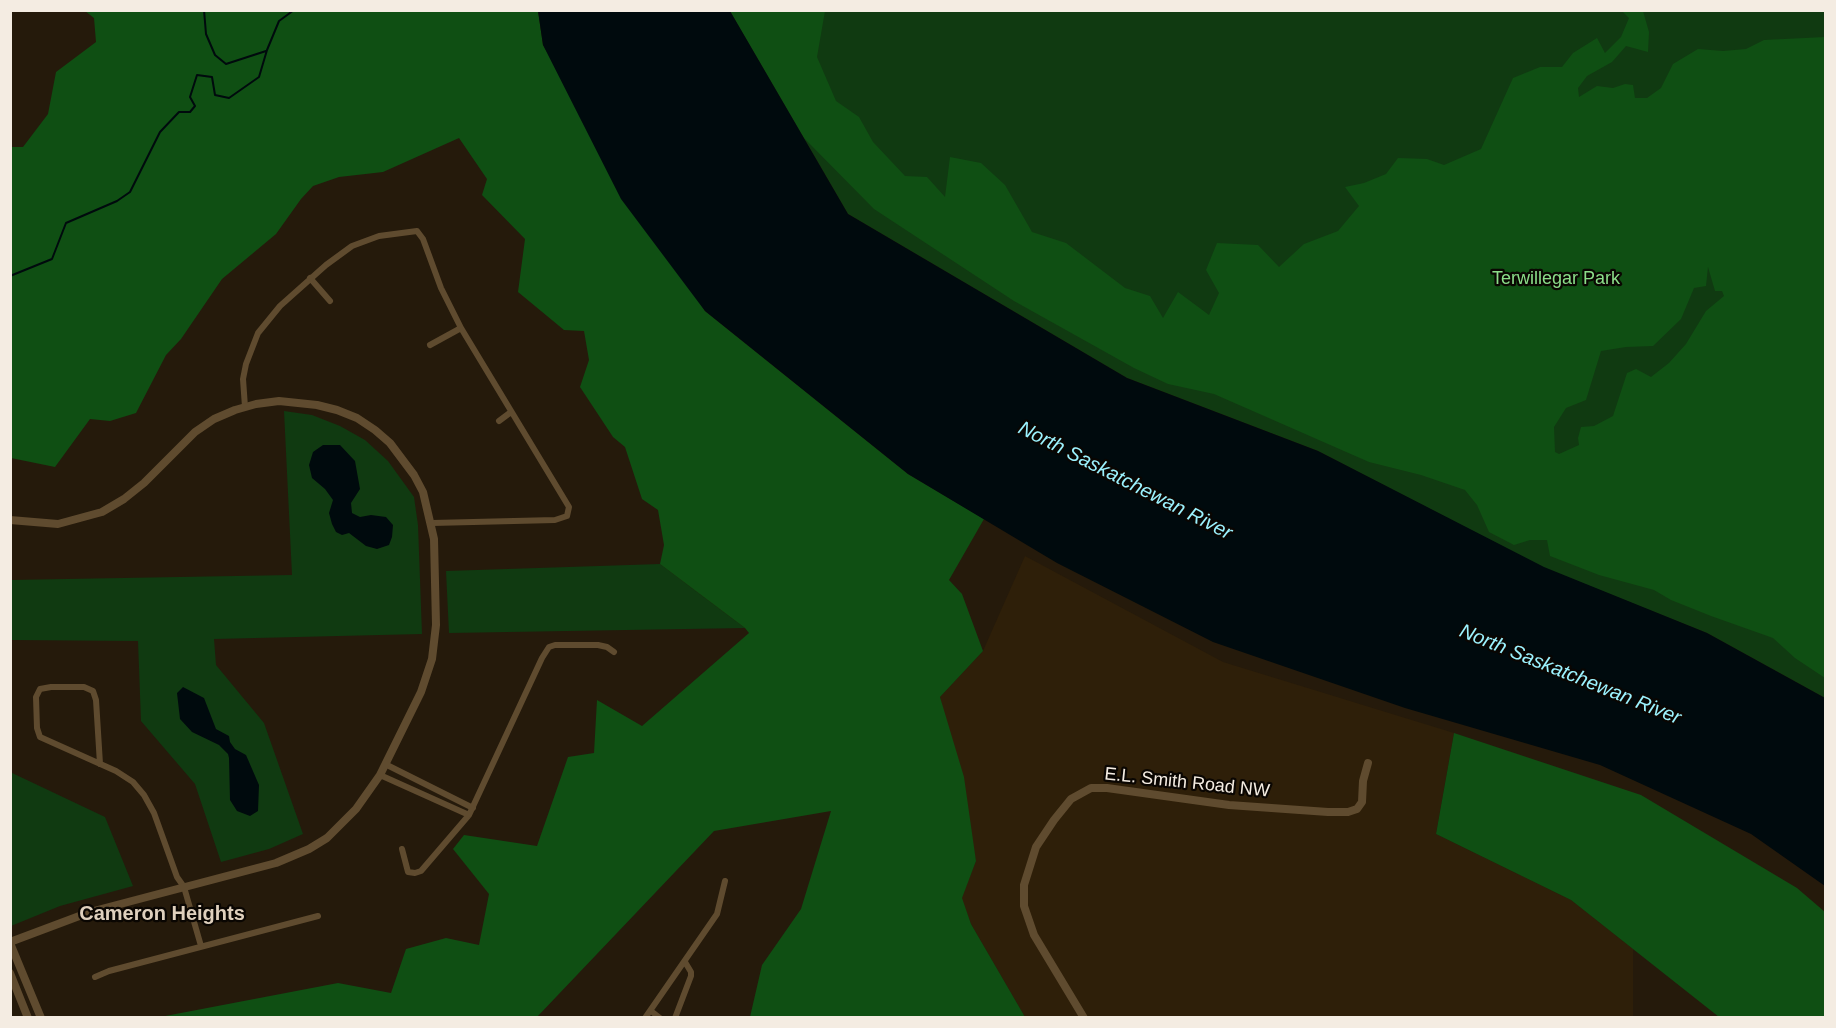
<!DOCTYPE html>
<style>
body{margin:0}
#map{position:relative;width:1836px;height:1028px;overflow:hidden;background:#251a0b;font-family:Arial,sans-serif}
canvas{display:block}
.frame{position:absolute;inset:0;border:12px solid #f4ece2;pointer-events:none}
</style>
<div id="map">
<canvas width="1836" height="1028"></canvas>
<div class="frame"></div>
</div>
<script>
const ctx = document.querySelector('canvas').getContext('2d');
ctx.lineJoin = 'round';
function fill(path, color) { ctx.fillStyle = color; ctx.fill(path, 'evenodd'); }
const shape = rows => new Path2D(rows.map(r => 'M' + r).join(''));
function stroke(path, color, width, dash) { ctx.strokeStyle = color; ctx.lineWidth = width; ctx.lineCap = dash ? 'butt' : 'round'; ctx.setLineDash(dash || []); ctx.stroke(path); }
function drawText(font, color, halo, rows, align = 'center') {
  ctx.font = font + ' Arial,sans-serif'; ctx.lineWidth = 4.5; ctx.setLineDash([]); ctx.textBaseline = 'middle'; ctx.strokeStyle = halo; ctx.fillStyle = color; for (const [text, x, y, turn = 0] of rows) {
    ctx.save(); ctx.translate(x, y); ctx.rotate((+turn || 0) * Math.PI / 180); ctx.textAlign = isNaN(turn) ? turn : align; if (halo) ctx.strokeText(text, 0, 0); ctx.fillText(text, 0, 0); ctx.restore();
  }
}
fill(shape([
 [1025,556,1223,662,1454,733,1436,834,1571,900,1633,949,1633,1017,1025,1017,971,924,961,898,976,861,940,697,983,651]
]), '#2e1f09');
fill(shape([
 [730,11,1825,11,1825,698,1707,633,1544,568,1318,451,1127,378,848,214],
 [284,411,312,415,340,426,365,440,388,461,414,497,418,525,422,634,214,639,216,665,264,723,303,834,269,849,221,862,195,784,141,721,138,641,11,640,10,580,292,575],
 [660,564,745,628,449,633,446,571],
 [10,772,105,817,133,886,60,906,11,926]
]), '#103a11');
fill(shape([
 [85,11,538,11,543,45,705,311,908,474,984,519,949,580,962,594,983,651,940,697,964,777,976,861,962,898,971,924,1025,1017,750,1017,762,965,801,909,831,811,714,831,537,1017,160,1017,338,983,391,993,406,949,446,938,479,945,489,894,453,849,464,835,537,846,568,757,594,753,597,700,642,726,749,633,745,628,660,564,664,545,658,510,642,499,625,447,613,437,580,387,589,360,584,331,564,330,518,292,525,239,482,195,487,179,459,138,383,172,339,177,313,186,301,199,276,234,222,279,181,339,166,355,136,413,110,421,90,419,55,467,11,458,10,147,23,147,48,114,56,72,96,42,94,18],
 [730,11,825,11,817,57,836,101,859,117,873,142,905,176,927,177,945,197,950,157,981,163,1005,185,1032,232,1066,243,1125,288,1150,296,1163,318,1178,292,1209,315,1219,293,1206,270,1217,243,1258,245,1279,267,1304,244,1338,231,1359,206,1345,187,1364,183,1386,174,1398,158,1427,159,1444,165,1481,149,1513,78,1540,67,1562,67,1573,53,1597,38,1605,53,1621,37,1629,18,1622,11,1643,11,1649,32,1648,52,1626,46,1612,62,1587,76,1578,88,1579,97,1597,86,1613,88,1625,84,1633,85,1635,98,1647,98,1661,88,1673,64,1698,49,1723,51,1746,49,1764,40,1825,37,1825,678,1795,658,1773,638,1711,616,1671,600,1654,590,1599,575,1550,556,1547,540,1530,540,1514,545,1489,532,1477,505,1465,490,1421,475,1369,462,1214,394,1168,384,1134,368,1014,301,874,209,804,138],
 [1708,267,1715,291,1722,291,1724,296,1706,311,1686,344,1669,363,1651,377,1636,369,1627,373,1613,416,1594,426,1581,427,1578,438,1579,445,1559,454,1555,452,1554,427,1566,408,1586,400,1601,351,1626,347,1653,346,1681,319,1694,288,1706,286],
 [1454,733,1641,795,1797,888,1825,912,1825,1017,1719,1017,1571,900,1436,834]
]), '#0f4f13');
fill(shape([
 [538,11,730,11,848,214,1127,378,1318,451,1544,567,1707,633,1825,698,1825,886,1751,834,1600,765,1405,708,1213,642,1057,563,908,474,705,311,621,199,543,45],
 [323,445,340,445,355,461,360,489,351,503,352,513,360,517,371,515,386,517,393,525,392,537,389,545,377,549,366,546,349,533,342,535,336,532,332,524,329,513,333,500,325,489,312,478,309,465,313,452],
 [183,687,204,698,216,729,229,736,230,742,235,749,246,755,259,785,258,811,250,816,237,811,230,800,229,758,228,754,219,745,192,732,180,719,177,693]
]), '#000a0d');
stroke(shape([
 [204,10,206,34,215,55,226,64,266,51],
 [10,276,52,259,66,223,117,201,130,192,160,132,179,112,190,112,195,106,190,97,197,75,212,77,215,95,229,98,259,77,267,50,279,21,294,10]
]), '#000a0d', 2);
stroke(shape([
 [310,278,330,301],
 [430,345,461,328],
 [245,407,243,379,246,364,258,333,280,306,326,265,352,246,379,236,417,231,423,239,441,288,461,328,569,507,567,516,555,520,432,523],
 [499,421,511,412],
 [100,764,96,700,93,691,84,687,51,687,40,689,36,697,37,728,40,737,116,771,133,782,144,795,154,813,177,877,184,887,201,946],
 [385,764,473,808],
 [380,775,469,815],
 [402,849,408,872,415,873,421,871,469,815,542,658,549,647,555,645,598,645,607,647,614,652],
 [95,977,109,971,318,916],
 [651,1011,660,1018],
 [645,1018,717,914,725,881],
 [675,1018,691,976,691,972,685,962]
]), '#5f4b2f', 6);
stroke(shape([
 [10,520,58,524,102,512,124,499,144,483,195,432,214,419,235,410,256,404,279,401,317,405,337,410,357,418,375,430,390,443,414,475,423,492,434,539,436,625,432,659,421,692,380,775,356,809,327,838,309,849,276,863,90,912,10,942],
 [10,943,41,1018],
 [10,973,28,1018],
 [1084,1018,1034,935,1024,906,1024,885,1036,847,1054,820,1071,799,1091,788,1107,788,1229,805,1328,812,1348,812,1357,809,1362,802,1363,781,1368,763]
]), '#5f4b2f', 8);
drawText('18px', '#8bdd89', '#0a0602', [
 ["Terwillegar Park",1556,279]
]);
drawText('18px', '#f4ece2', '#0a0602', [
 ["E.L. Smith Road NW",1187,783,6]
]);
drawText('italic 20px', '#9cf2fe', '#0a0602', [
 ["North Saskatchewan River",1125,481,27],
 ["North Saskatchewan River",1570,675,22]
]);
drawText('bold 20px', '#dfd0bd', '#0a0602', [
 ["Cameron Heights",162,914]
]);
</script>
